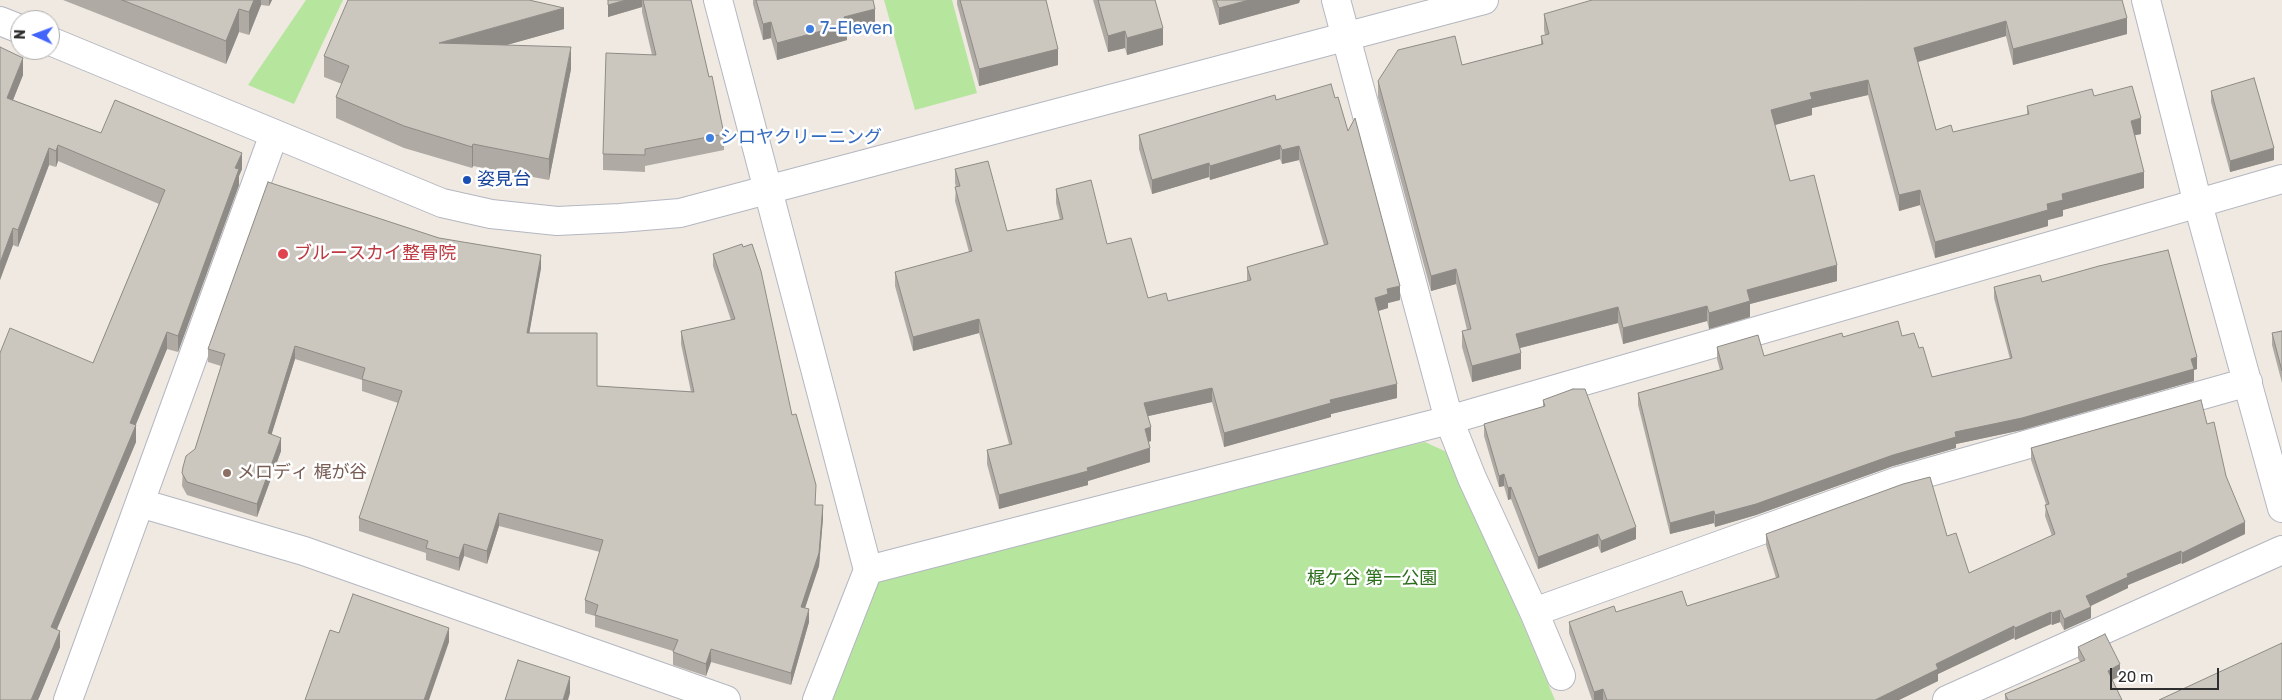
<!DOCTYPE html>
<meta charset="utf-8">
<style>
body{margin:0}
#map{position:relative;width:2282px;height:700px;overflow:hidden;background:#efe9e1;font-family:Rubik,sans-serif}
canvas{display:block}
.north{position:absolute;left:10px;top:10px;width:50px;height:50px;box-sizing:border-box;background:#fff;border:1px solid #ababab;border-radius:50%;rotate:272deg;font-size:14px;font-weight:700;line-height:20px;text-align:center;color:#2e2e2e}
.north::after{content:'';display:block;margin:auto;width:18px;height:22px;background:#4264fb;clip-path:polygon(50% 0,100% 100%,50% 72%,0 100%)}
.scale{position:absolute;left:2110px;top:668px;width:109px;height:22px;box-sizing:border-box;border:2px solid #2e2e2e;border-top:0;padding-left:6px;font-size:15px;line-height:18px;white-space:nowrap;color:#2e2e2e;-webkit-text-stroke:4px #fff;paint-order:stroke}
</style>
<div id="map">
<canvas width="2282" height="700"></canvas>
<div class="north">N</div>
<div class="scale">20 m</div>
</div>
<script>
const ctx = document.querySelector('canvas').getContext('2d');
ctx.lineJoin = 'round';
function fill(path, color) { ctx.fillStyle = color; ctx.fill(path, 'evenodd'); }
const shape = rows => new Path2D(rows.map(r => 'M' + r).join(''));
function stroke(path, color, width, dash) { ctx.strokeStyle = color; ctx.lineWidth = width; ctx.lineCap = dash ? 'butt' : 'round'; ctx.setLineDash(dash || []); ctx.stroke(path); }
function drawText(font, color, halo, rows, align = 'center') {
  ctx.font = font + ' Rubik,"Noto Sans JP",sans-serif'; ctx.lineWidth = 5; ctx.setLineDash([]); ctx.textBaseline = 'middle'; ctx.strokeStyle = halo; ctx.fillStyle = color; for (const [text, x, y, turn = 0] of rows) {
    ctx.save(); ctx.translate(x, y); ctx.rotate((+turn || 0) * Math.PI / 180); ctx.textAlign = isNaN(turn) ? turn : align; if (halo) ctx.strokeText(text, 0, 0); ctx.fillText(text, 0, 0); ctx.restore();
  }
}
fill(shape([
 [306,0,343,0,294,104,248,85],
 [884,0,952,0,977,93,915,110],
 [1425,442,1451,454,1555,700,829,700,868,570]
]), '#b6e59e');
const street = shape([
 [718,0,868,570,817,700],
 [1336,0,1449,420,1472,478,1534,612,1561,676],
 [2146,0,2198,204,2282,508],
 [140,503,304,551,726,700],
 [868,570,1449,420,2282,179],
 [1534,612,1898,481,2248,382],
 [68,700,274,134],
 [1947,700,2282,550]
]);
const secondary = shape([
 [0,21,20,29],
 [50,41,442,203,491,214,557,221,620,218,680,213,1484,0]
]);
stroke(street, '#b4b7c1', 30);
stroke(secondary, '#b4b7c1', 30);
stroke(street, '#fff', 28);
stroke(secondary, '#fff', 28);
fill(shape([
 [63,0,272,0,269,6,261,5,249,35,239,32,226,64],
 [608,0,691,0,709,77,724,134,724,150,645,166,645,172,603,170,603,154,652,55,642,12,642,7,608,17],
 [753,0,873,0,875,25,847,33,847,40,777,60,771,38,763,40,753,4],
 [957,0,1046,0,1058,65,979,86,957,4],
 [1093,0,1155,0,1163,45,1127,55,1125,48,1108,52],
 [1212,0,1300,0,1299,3,1219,25],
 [2122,0,2127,34,2013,65,2006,36,1918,62,1936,130,1953,132,2027,115,2027,106,2094,96,2141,134,2135,135,2144,188,2063,210,2063,216,2048,220,2048,226,1935,258,1920,205,1899,211,1868,95,1812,108,1812,115,1775,125,1790,181,1837,281,1750,304,1750,317,1709,329,1707,321,1623,344,1618,323,1520,348,1521,369,1472,382,1462,347,1462,331,1467,330,1456,284,1431,291,1378,97,1378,81,1462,65,1541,44,1541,36,1545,35,1544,30,1544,14],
 [564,29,506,45,571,69,549,180,473,166,472,168,404,148,336,118,336,97,342,84,324,77,324,56],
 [0,47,23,75,13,100,101,133,242,169,239,176,239,185,178,352,167,349,135,425,136,442,57,629,60,647,38,700,93,363,159,204,58,161,56,167,49,165,18,247,13,245,0,280],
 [2211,91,2274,160,2230,172,2211,102],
 [1335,98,1348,131,1400,300,1388,303,1388,308,1378,311,1397,398,1331,414,1331,417,1224,447,1212,402,1148,416,1151,441,1149,442,1150,462,1088,481,1088,485,999,509,987,464,987,450,1009,444,979,333,913,351,895,286,895,272,969,252,955,201,956,187,955,183,955,169,1007,231,1060,220,1056,203,1056,189,1107,244,1148,298,1168,301,1247,281,1247,267,1324,245,1299,160,1282,164,1280,159,1210,180,1209,177,1152,194,1139,149,1139,135,1276,100],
 [439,238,541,268,529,333,597,386,691,392,681,344,681,331,731,320,713,266,713,254,792,415,815,505,823,518,819,566,805,608,809,622,791,685,711,662,706,676,673,665,673,651,595,627,595,616,585,613,585,600,600,552,499,526,487,564,464,556,459,571,426,560,426,553,359,531,359,518,398,403,362,391,362,380,295,359,271,435,281,451,257,517,187,495,182,486,183,467,195,449,221,366,208,362,208,349],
 [2042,282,2197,369,2194,370,2194,381,2022,430,1956,444,1956,448,1893,466,1756,515,1715,527,1714,523,1670,534,1638,405,1638,393,1720,370,1717,359,1717,347,1764,356,1843,337,1902,336,1919,348,1932,377,2010,359,1994,298,1994,287],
 [2282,331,2282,383,2272,345,2272,333],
 [1543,400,1636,539,1601,553,1598,546,1538,569,1511,499,1508,500,1504,486,1499,487,1484,436,1484,424,1543,407],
 [2207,424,2226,476,2245,534,2182,564,2181,563,2128,585,2128,588,2091,606,2091,618,2064,630,2060,622,2052,625,2051,624,2015,640,2014,638,1938,674,1938,681,1899,700,1592,700,1569,633,1569,622,1616,612,1687,606,1776,578,1766,545,1766,534,1947,536,1969,573,2052,536,2045,516,2046,504,2031,460,2031,448],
 [2078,647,2120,676,2112,680,2122,700,2005,700,2005,694,2080,662,2078,658]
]), '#afaba4');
fill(shape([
 [254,0,261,0,261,5,249,35,249,12],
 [269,0,272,0,269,6],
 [626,0,642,0,642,7,608,17,608,5],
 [1249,0,1300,0,1299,3,1219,25,1219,8],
 [564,8,564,29,439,64,439,43],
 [239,9,239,32,226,64,226,41],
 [875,9,875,25,847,33,847,40,777,60,777,43,844,17],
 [2127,18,2127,34,2013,65,2013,49],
 [2006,21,2006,36,1914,63,1914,48],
 [771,22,771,38,763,40,763,24],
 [1163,28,1163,45,1127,55,1127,38],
 [1125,31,1125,48,1108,52,1108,36],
 [571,47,571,69,549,180,549,159],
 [1058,49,1058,65,979,86,979,69],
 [23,58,23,75,7,115,7,98],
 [1868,80,1868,95,1812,108,1812,115,1771,126,1771,110,1810,93],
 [2141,118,2141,134,2131,136,2131,121],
 [473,144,473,166,472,168,472,147],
 [58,145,58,161,56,167,56,151],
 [1280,145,1280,159,1210,180,1210,166],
 [1299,146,1299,160,1282,164,1282,150],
 [49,148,49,165,18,247,18,230],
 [2274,148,2274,160,2230,172,2230,161],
 [242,153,242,169,239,176,239,185,178,352,178,336,235,168],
 [1209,163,1209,177,1152,194,1152,180],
 [2144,172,2144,188,2063,210,2063,216,2048,220,2048,226,1935,258,1935,242,2047,204,2062,194],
 [1920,190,1920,205,1899,211,1899,195],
 [13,228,13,245,0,280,0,263],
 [541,255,541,268,527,346,527,333],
 [1837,265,1837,281,1750,304,1750,317,1709,329,1709,313,1747,290],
 [1456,269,1456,284,1431,291,1431,276],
 [1400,286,1400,300,1388,303,1388,308,1375,312,1375,298,1387,289],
 [1707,306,1707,321,1623,344,1623,328],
 [1618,307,1618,323,1516,349,1516,334],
 [979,319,979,333,913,351,913,337],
 [167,332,167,349,130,439,130,423],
 [295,346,295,359,268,446,268,433],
 [1521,353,1521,369,1472,382,1472,366],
 [2197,357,2197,369,2194,370,2194,381,2022,430,1956,444,1956,448,1893,466,1756,515,1715,527,1715,515,1955,432],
 [1397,384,1397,398,1331,414,1331,417,1224,447,1224,433,1330,400],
 [1212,388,1212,402,1144,417,1144,403],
 [136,425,136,442,51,643,51,627],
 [1151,427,1151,441,1145,443,1145,429],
 [281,438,281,451,257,517,257,504],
 [1150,448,1150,462,1088,481,1088,485,999,509,999,495],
 [1504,474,1504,486,1499,487,1499,476],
 [1511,487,1511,499,1508,500,1508,488],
 [823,505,823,518,819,566,801,620,801,607],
 [1714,511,1714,523,1670,534,1670,523],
 [499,513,499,526,487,564,487,551],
 [2245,522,2245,534,2182,564,2182,553],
 [1636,527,1636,539,1601,553,1601,541],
 [1598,534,1598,546,1538,569,1538,557],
 [464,544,464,556,459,571,459,558],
 [2181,551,2181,563,2128,585,2128,588,2086,608,2086,596,2127,574],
 [2091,607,2091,618,2064,630,2064,619],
 [809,609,809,622,791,685,791,673],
 [2060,610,2060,622,2052,625,2052,613],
 [2051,612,2051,624,2015,640,2015,628],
 [2014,626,2014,638,1938,674,1938,681,1899,700,1875,700,1936,664],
 [449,628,449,642,429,700,424,700],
 [60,631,60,647,38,700,31,700],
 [711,649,711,662,706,676,706,664],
 [2120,664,2120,676,2108,682,2108,671],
 [570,677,570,693,568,700,563,700],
 [1603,689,1603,700,1594,700,1594,692]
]), '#8e8b86');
const building = shape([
 [122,0,254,0,249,12,239,9,226,41,122,0],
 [348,0,529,0,564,8,439,43,571,47,549,159,473,144,472,147,404,126,336,97,349,66,324,56,348,0],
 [608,0,626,0,608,5,608,0],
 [643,0,691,0,709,77,712,76,724,134,645,149,645,155,603,154,606,53,656,55,643,0],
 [756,0,873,0,875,9,844,17,847,24,777,43,771,22,763,24,756,0],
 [960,0,1046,0,1058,49,979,69,960,0],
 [1098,0,1155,0,1163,28,1127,38,1125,31,1108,36,1098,0],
 [1216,0,1249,0,1219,8,1216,0],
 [1592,0,2122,0,2127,18,2013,49,2006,21,1914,48,1936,130,1951,125,1953,132,2029,114,2027,106,2092,89,2094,96,2132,86,2141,118,2131,121,2144,172,2062,194,2063,200,2047,204,2048,210,1935,242,1920,190,1899,195,1868,80,1810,93,1812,99,1771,110,1790,181,1814,175,1837,265,1747,290,1750,301,1709,313,1707,306,1623,328,1618,307,1516,334,1521,353,1472,366,1462,331,1471,329,1456,269,1431,276,1378,81,1398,50,1455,36,1462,65,1543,44,1541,36,1549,34,1544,14,1592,0],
 [0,47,23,58,7,98,101,133,115,100,242,153,235,168,239,169,178,336,167,332,130,423,136,425,51,627,60,631,31,700,0,700,0,353,10,328,93,363,165,190,58,145,56,151,49,148,18,230,13,228,0,263,0,47],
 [2254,78,2274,148,2230,161,2211,91,2254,78],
 [1331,84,1335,98,1338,97,1348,131,1355,118,1400,286,1387,289,1388,294,1375,298,1397,384,1330,400,1331,403,1224,433,1212,388,1144,403,1151,427,1145,429,1150,448,1087,468,1088,471,999,495,987,450,1012,444,979,319,913,337,895,272,972,251,955,187,960,186,955,169,988,161,1007,231,1063,219,1056,189,1091,180,1107,244,1131,238,1148,298,1166,293,1168,301,1251,280,1247,267,1328,244,1299,146,1282,150,1280,145,1210,166,1209,163,1152,180,1139,135,1275,95,1276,100,1331,84],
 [268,182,439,238,541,255,527,333,597,333,597,386,694,392,681,331,735,319,713,254,742,244,743,247,752,244,761,271,792,415,796,414,816,485,815,505,823,505,819,553,801,607,809,609,791,673,711,649,706,664,673,652,678,640,595,615,598,605,585,600,603,540,499,513,487,551,464,544,459,558,426,548,428,541,359,518,402,391,362,379,365,368,295,346,268,433,281,438,257,504,187,482,182,473,183,467,186,456,195,449,225,354,208,349,268,182],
 [2168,250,2197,357,2191,359,2194,369,2022,418,1955,432,1956,437,1893,455,1756,504,1715,515,1714,511,1670,523,1638,393,1723,369,1717,347,1758,335,1764,356,1842,333,1843,337,1898,321,1902,336,1914,333,1919,348,1923,347,1932,377,2012,358,1994,287,2040,275,2042,282,2099,266,2168,250],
 [2282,331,2282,371,2272,333,2282,331],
 [1573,389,1585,389,1636,527,1601,541,1598,534,1538,557,1511,487,1508,488,1504,474,1499,476,1484,424,1545,406,1543,400,1573,389],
 [2201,400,2207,424,2214,422,2226,476,2245,522,2182,553,2181,551,2127,574,2128,577,2086,596,2091,607,2064,619,2060,610,2052,613,2051,612,2015,628,2014,626,1936,664,1938,669,1875,700,1607,700,1603,689,1594,692,1569,622,1614,606,1616,612,1682,591,1687,606,1779,577,1766,534,1903,484,1930,477,1947,536,1956,533,1969,573,2055,534,2045,505,2049,504,2031,448,2201,400],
 [353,594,449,628,424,700,305,700,330,630,339,633,353,594],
 [2105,634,2120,664,2108,671,2122,700,2008,700,2005,694,2085,660,2078,647,2105,634],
 [2282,643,2282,700,2159,700,2282,643],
 [518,660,570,677,563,700,505,700,518,660]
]);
fill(building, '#cbc7bf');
stroke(building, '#8e8b86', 1);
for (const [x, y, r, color] of [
 [810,29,5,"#3f7fe0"],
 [710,138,5,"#3f7fe0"],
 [467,180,5,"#1a4fb4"],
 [283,254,6,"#e0444e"],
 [227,473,5,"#8d6e63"]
]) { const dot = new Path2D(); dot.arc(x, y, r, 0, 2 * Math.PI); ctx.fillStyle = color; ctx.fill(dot); stroke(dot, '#fff', 2); }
drawText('18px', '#366cbe', '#fff', [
 ["7-Eleven",820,29],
 ["シロヤクリーニング",720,138]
], 'left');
drawText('18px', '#164399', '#fff', [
 ["姿見台",477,180]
], 'left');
drawText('18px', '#be3a42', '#fff', [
 ["ブルースカイ整骨院",294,254]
], 'left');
drawText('18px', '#785e54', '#fff', [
 ["メロディ 梶が谷",237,473]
], 'left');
drawText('18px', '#2c6e1b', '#fff', [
 ["梶ケ谷 第一公園",1372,579]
]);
</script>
